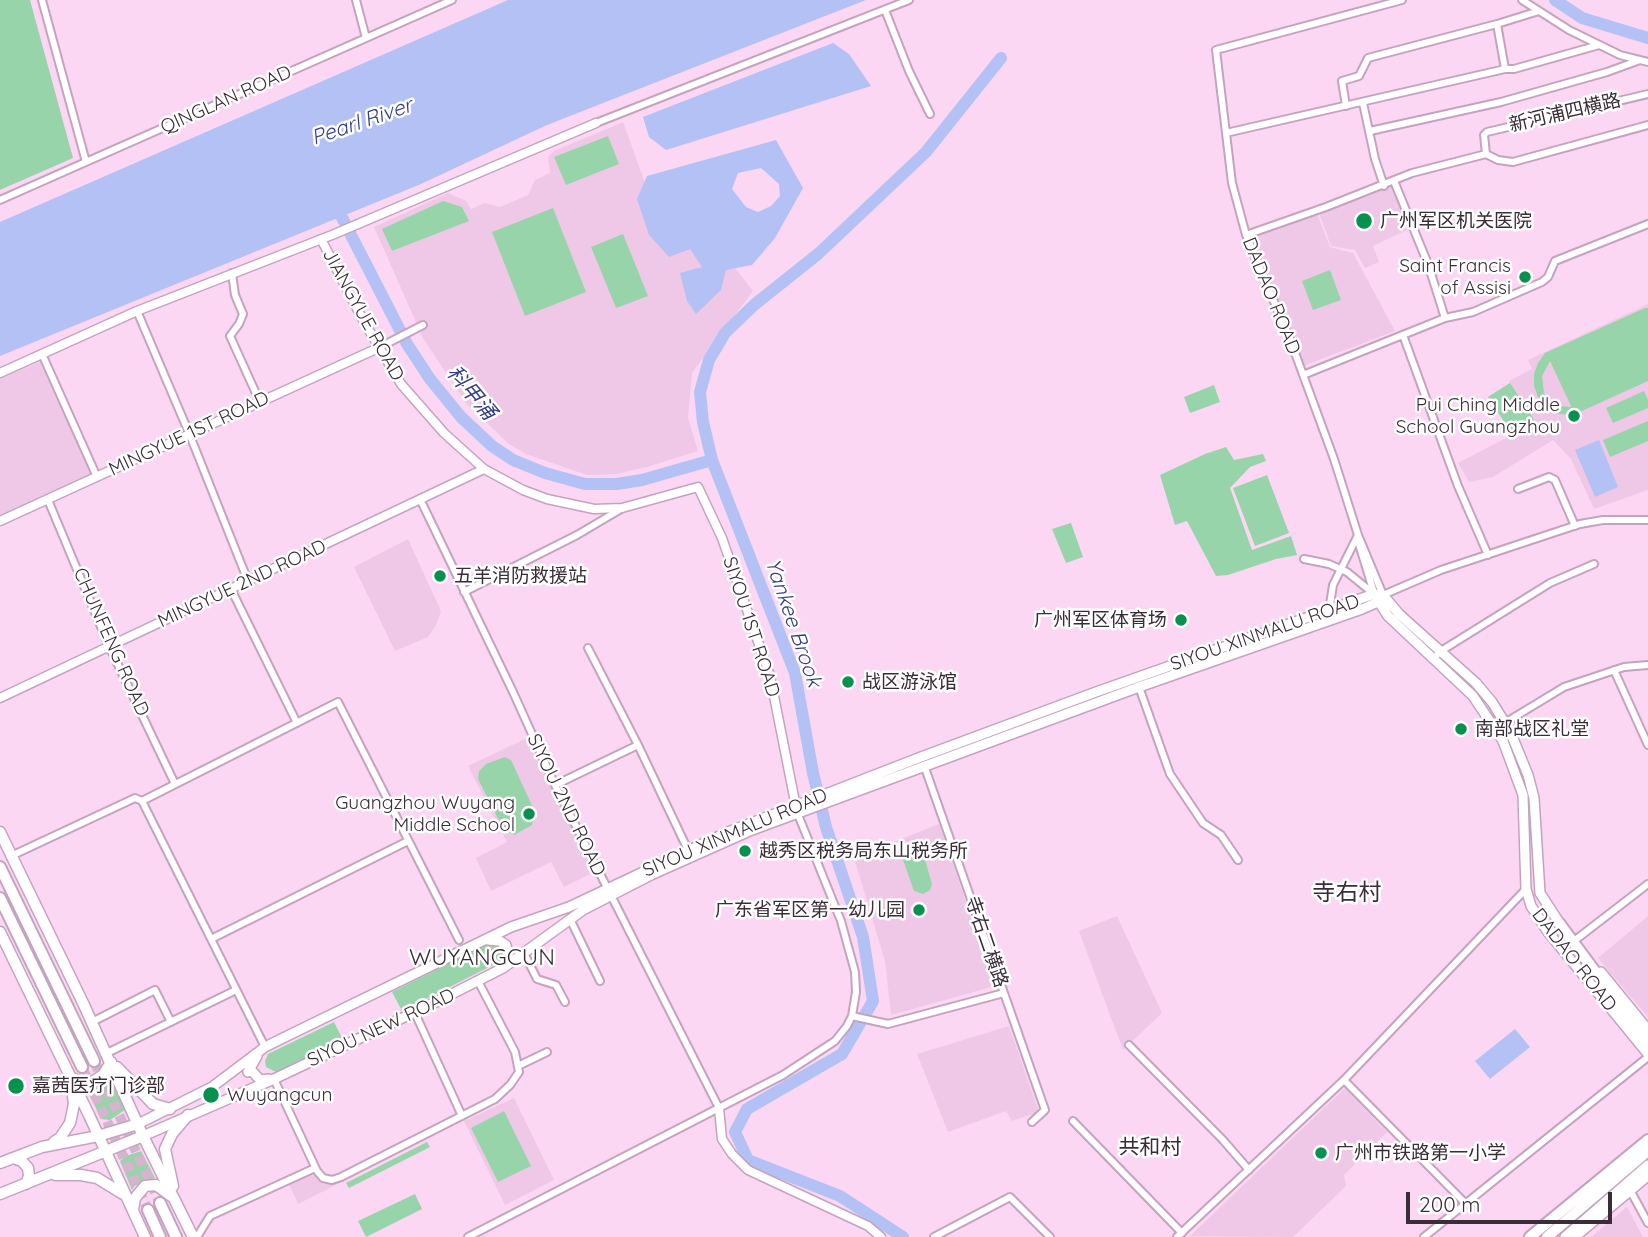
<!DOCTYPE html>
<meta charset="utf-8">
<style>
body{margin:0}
#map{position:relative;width:1648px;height:1237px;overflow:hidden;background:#fbd7f3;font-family:Quicksand,sans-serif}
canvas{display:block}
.scale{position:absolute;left:1406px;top:1192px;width:206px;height:32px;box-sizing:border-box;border:4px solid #3a2d37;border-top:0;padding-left:9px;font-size:21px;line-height:24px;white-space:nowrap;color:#3a2d37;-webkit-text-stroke:5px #fff;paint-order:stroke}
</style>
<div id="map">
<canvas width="1648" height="1237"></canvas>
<div class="scale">200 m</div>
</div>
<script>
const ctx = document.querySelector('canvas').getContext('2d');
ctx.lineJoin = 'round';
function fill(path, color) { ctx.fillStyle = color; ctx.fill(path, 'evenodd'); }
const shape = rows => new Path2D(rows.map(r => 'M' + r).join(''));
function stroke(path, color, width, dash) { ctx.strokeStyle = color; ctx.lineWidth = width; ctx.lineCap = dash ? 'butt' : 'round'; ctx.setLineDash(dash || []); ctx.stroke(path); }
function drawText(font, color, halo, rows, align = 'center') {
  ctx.font = font + ' Quicksand,"Noto Sans SC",sans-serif'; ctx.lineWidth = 5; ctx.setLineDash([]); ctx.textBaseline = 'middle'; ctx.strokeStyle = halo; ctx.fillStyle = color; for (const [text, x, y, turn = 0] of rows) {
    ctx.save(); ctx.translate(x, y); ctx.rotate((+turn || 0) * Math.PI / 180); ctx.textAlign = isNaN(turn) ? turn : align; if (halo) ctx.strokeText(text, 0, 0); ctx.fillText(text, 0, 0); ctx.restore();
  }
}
fill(shape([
 [623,122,644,180,650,205,693,241,735,268,753,291,692,373,688,418,698,451,647,467,616,474,587,475,526,454,509,444,466,403,423,338,374,227,448,193,466,201,471,209,485,203,500,207,528,195,535,180,550,173,548,157,554,151],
 [1393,185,1409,229,1373,246,1379,262,1365,268,1355,250,1331,246,1319,213],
 [1317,214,1330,247,1353,253,1395,331,1303,366,1252,236],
 [1648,304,1648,490,1594,509,1571,459,1553,440,1493,477,1469,482,1458,463,1512,435,1488,397,1510,383,1509,381,1532,369,1528,360],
 [40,362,91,474,0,516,0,379],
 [408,539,441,611,436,625,428,637,395,651,354,567],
 [527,738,594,872,564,887,551,862,491,891,476,858,507,842,468,766],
 [939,824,995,986,891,1015,885,961,854,858],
 [1117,916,1162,1013,1123,1050,1079,931],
 [1648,916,1648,1017,1598,958],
 [1009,1026,1039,1112,1012,1121,1006,1111,948,1132,917,1054],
 [1345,1088,1387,1132,1344,1175,1346,1186,1293,1237,1190,1236],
 [514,1098,554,1180,505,1205,464,1121],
 [317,1171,324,1178,341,1177,344,1181,298,1204,289,1184],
 [1627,1207,1643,1237,1591,1237]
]), '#f0c8e7');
fill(shape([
 [0,0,30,0,73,158,0,190],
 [608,136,619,164,566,185,554,157],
 [443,201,462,207,469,221,392,251,382,229],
 [553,208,586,292,525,316,492,232],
 [623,234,648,296,616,308,591,247],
 [1330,270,1341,300,1313,310,1302,281],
 [1645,308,1648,308,1648,381,1573,415,1559,414,1547,408,1538,397,1534,386,1534,374,1538,363,1545,353],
 [1550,361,1571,406,1570,407,1560,406,1551,401,1544,393,1542,376],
 [1510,383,1535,421,1513,435,1488,397],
 [1214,385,1220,402,1190,413,1184,397],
 [1644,391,1648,400,1648,408,1613,423,1606,408],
 [1648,421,1648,441,1610,457,1603,440],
 [1226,447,1234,460,1263,454,1266,461,1250,467,1230,488,1252,550,1291,536,1297,555,1276,559,1228,575,1216,576,1187,521,1175,525,1160,475,1205,454],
 [1267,475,1289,533,1255,546,1233,488],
 [1071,523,1083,557,1066,563,1052,529],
 [505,757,511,760,535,812,532,825,514,835,504,830,478,779,479,771,486,764],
 [913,849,923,853,932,884,930,890,923,894,914,891,903,860,903,855],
 [490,943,502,947,504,956,501,961,402,1011,392,992],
 [334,1022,343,1040,276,1072,266,1067,265,1061,268,1054],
 [109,1076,125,1110,110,1120,101,1119,86,1087,101,1082],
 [504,1111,531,1166,498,1182,471,1128],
 [427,1142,430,1147,349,1188,346,1183],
 [141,1151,155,1178,135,1185,132,1190,120,1161,126,1156],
 [415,1194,422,1209,366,1237,358,1221]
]), '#97d4aa');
fill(shape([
 [508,0,866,0,547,125,421,184,0,356,0,222],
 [833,43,849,54,871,86,666,150,649,137,643,117],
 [776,140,803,188,775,238,752,265,726,270,721,290,696,314,687,301,680,273,702,267,690,249,669,257,649,235,637,199,647,176],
 [761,168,779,184,780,196,771,206,758,212,746,207,732,189,738,173],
 [1599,440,1618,487,1595,497,1575,450],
 [1515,1029,1530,1047,1490,1079,1475,1061]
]), '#b4c1f4');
stroke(shape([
 [1555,0,1582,18,1648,38],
 [334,202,407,344,430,379,461,417,492,446,513,460,545,473,585,484,617,484,642,480,712,460],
 [903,1237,840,1196,748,1160,735,1132,747,1109,842,1054,873,1001,863,937,826,827,813,773,795,673,712,460,703,422,700,392,709,360,725,333,754,305,818,254,926,152,1001,58]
]), '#b4c1f4', 12);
stroke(shape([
 [94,1061,160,1203],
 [82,1067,148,1210]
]), '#d4b5cd', 10, [10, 5]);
const minor = shape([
 [42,0,86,162],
 [356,0,366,38],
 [1402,0,1216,50,1232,183,1246,235,1291,342,1334,459,1358,535,1383,595,1441,570,1580,524,1603,520,1648,520],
 [1522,0,1569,30,1620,55,1648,62],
 [885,10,909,71,930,114],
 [1505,69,1497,24,1539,11],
 [1363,103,1375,159,1384,186],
 [1346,106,1342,81,1359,76,1368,58,1497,24],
 [596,123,909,0],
 [1370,131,1501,102,1607,72,1640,60],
 [1226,133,1505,69,1514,69,1599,45],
 [1486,154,1484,135,1487,132,1648,94],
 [1486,154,1498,160,1513,162,1648,125],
 [1394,181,1428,264,1445,318],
 [0,200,452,0],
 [1246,235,1326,207,1412,173,1486,154],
 [232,273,235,295,243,314,239,324,230,336,259,400],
 [137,311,189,433,248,581],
 [1403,335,1458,486,1488,555],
 [378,348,423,325],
 [42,354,97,477],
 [1303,375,1445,318,1473,312,1542,282,1548,277,1555,261,1648,224],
 [1518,489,1549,477,1555,480,1575,526],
 [420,499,513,692,555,785,719,1108],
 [48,500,109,646,175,784],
 [1359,544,1374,593],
 [1304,559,1329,564,1347,572,1374,594],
 [231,589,297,723],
 [464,592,577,535,621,509],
 [1329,611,1333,585,1358,535],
 [588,648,638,745,688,850],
 [1434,658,1441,651,1550,583,1594,564],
 [1614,670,1648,745],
 [1139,687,1170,774,1203,823,1221,835,1238,860],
 [1503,724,1564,687,1624,667,1648,665],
 [924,765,1045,1110,1032,1122],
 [555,785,638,745],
 [142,801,338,702,459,940],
 [11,856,135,798,142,801,265,1047],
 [570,919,600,981],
 [211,939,408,841],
 [1574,941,1648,884],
 [524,953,537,979,556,985,565,1002],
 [415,1013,462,1116],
 [852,1016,888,1024,1004,993],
 [92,1022,155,990,171,1022],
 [1129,1045,1223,1140,1249,1170],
 [107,1053,236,990],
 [518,1066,547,1052],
 [274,1079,317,1171,323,1178,332,1180,341,1177,495,1099,510,1085,519,1072,515,1052,478,981],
 [1344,1080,1465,1203],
 [1073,1121,1182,1233],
 [1630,1190,1648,1223],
 [197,1237,210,1216,315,1168],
 [468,1237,783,1075,835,1041,847,1026,852,1016,856,992,855,972,841,921,797,812],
 [934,1237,1010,1197,1050,1237],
 [1177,1237,1344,1080,1526,889],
 [1424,1237,1648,1057]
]);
const tertiary = shape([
 [321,239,363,320,401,384,444,433,484,469,523,490,547,499,594,509,622,508,698,487,722,538,770,676,797,812],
 [0,373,137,311,332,235,596,123],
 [0,521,378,348],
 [0,698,484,469],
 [719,1108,722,1139,732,1154,748,1170,868,1226,881,1237]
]);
const secondary = shape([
 [1383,595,1399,614,1476,683,1492,702,1510,731,1528,775,1534,798,1540,893,1562,927],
 [1377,599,1388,616,1473,696,1503,741,1523,795,1526,889,1531,906,1548,932,1648,1054],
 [488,940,500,941,506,945,508,956,504,967],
 [1601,972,1648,1030],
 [257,1056,248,1072,251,1070,260,1080,269,1079],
 [138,1124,212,1087,265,1047,283,1038,511,927,569,907,728,832,921,757,1096,692,1374,594,1383,595],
 [143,1136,274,1079,438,1001,503,968,583,910,651,875,752,830,1139,687,1362,609,1378,602,1383,595],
 [1565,1237,1648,1165]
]);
const primary = shape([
 [0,832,84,1005,143,1136,193,1237],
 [0,932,89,1115,145,1237],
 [117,1067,153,1104,170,1109],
 [70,1077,81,1082,92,1082,103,1075,111,1062],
 [54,1142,60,1138,70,1123,74,1104,72,1087],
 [13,1158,22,1161,28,1168,29,1176,26,1184],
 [0,1163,42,1147,98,1136,138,1124],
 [55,1175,81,1175,97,1178,123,1194],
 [173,1186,165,1149,172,1134,188,1115],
 [0,1194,143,1136],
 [133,1210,135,1198,145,1186,156,1185,171,1196],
 [1574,1237,1648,1175]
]);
const trunk = shape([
 [0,867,94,1061],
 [0,898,82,1067],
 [1559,923,1648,1043],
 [160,1203,176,1237],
 [148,1210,160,1237],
 [1530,1237,1648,1140],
 [1547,1237,1648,1151]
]);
stroke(minor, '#c5a3be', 10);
stroke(tertiary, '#c5a3be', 11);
stroke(secondary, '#c5a3be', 12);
stroke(primary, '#c5a3be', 13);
stroke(trunk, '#c5a3be', 14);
stroke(minor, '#fff', 6);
stroke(tertiary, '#fff', 8);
stroke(secondary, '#fff', 9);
stroke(primary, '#fff', 10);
stroke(trunk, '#fff', 10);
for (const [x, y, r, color] of [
 [1364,221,9,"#06914f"],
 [1525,277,7,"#06914f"],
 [1574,416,7,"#06914f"],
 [440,576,7,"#06914f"],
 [1181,620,7,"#06914f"],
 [848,682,7,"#06914f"],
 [1461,729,7,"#06914f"],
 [529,814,7,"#06914f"],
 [745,851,7,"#06914f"],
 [919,910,7,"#06914f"],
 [16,1086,9,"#06914f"],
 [211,1095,9,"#06914f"],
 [1321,1153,7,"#06914f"]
]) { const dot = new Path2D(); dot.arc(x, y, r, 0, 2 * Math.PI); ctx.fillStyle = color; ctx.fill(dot); stroke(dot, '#fff', 2.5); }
drawText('19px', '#3a2d37', '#fff', [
 ["QINGLAN ROAD",226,100,-24],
 ["新河浦四横路",1565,113,-13],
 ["DADAO ROAD",1271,296,68],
 ["JIANGYUE ROAD",363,315,61],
 ["MINGYUE 1ST ROAD",189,434,-25],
 ["MINGYUE 2ND ROAD",242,584,-25],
 ["SIYOU 1ST ROAD",751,627,72],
 ["SIYOU XINMALU ROAD",1265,633,-19],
 ["CHUNFENG ROAD",111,642,66],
 ["SIYOU 2ND ROAD",566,805,64],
 ["SIYOU XINMALU ROAD",735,833,-23],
 ["寺右二横路",986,942,71],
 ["DADAO ROAD",1574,960,52],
 ["SIYOU NEW ROAD",381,1028,-25]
]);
drawText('19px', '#3a2d37', '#fff', [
 ["广州军区机关医院",1380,221],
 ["Saint Francis",1511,266,"right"],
 ["of Assisi",1511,288,"right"],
 ["Pui Ching Middle",1560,405,"right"],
 ["School Guangzhou",1560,427,"right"],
 ["五羊消防救援站",454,576],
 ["广州军区体育场",1167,620,"right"],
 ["战区游泳馆",862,682],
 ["南部战区礼堂",1475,729],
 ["Guangzhou Wuyang",515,803,"right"],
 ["Middle School",515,825,"right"],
 ["越秀区税务局东山税务所",759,851],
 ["广东省军区第一幼儿园",905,910,"right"],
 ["嘉茜医疗门诊部",32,1086],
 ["Wuyangcun",227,1095],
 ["广州市铁路第一小学",1335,1153]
], 'left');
drawText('italic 21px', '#343e88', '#fff', [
 ["Pearl River",362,122,-19],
 ["科甲涌",471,393,50],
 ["Yankee Brook",793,623,71]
]);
drawText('21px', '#3a2d37', '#fff', [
 ["共和村",1150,1148]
]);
drawText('23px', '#3a2d37', '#fff', [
 ["寺右村",1347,893],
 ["WUYANGCUN",482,958]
]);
</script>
